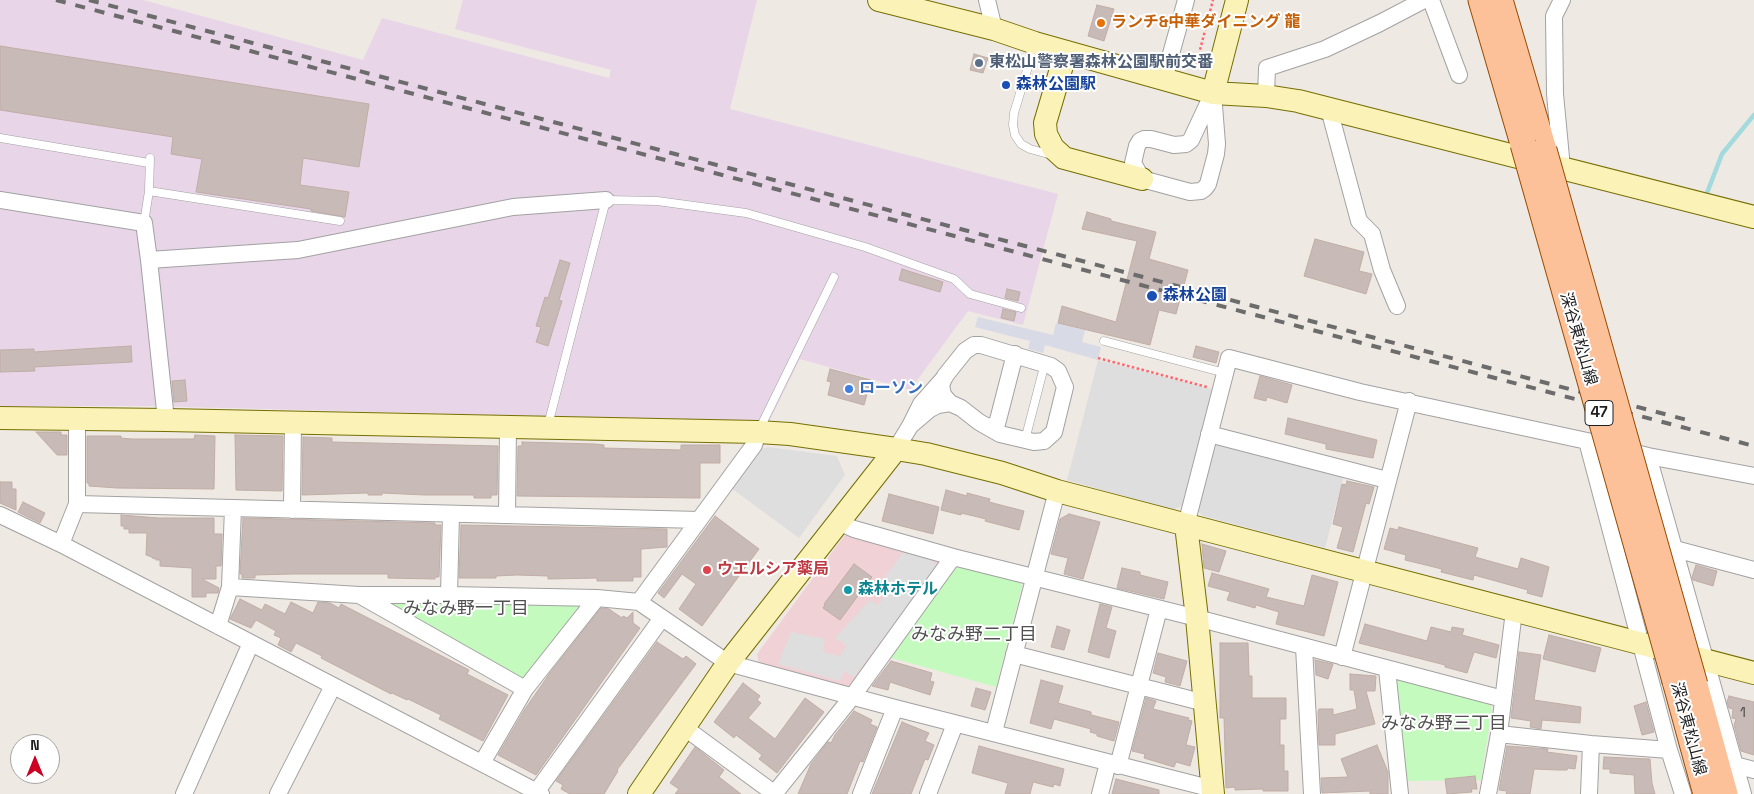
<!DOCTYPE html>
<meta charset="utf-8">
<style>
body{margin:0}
#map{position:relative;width:1754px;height:794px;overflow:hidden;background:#efe9e3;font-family:"Space Grotesk",sans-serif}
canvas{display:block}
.north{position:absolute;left:10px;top:734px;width:50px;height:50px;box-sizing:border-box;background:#fff;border:1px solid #a5a5a5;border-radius:50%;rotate:0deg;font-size:14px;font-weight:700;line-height:20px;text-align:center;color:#1e1e1e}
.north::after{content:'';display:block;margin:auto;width:18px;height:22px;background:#cb0023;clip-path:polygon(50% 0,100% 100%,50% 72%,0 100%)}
</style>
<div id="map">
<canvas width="1754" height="794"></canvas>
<div class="north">N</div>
</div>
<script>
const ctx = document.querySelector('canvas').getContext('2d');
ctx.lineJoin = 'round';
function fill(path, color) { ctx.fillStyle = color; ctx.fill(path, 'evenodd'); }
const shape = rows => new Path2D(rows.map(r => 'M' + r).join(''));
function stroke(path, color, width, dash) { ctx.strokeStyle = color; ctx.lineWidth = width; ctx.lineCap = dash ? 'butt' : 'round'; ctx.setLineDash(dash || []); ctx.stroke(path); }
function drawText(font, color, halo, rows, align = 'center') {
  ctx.font = font + ' "Space Grotesk","Noto Sans JP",sans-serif'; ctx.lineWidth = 4; ctx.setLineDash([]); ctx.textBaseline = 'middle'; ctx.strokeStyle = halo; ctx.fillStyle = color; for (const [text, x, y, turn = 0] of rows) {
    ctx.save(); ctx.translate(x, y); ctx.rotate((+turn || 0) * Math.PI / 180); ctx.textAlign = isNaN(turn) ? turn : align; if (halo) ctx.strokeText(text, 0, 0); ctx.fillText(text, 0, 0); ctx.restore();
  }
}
fill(shape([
 [849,535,939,558,940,564,847,689,759,664,757,654,844,536]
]), '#f0d2d6');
fill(shape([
 [0,0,143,0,363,60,382,18,609,78,611,70,455,29,463,0,757,0,730,109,1058,194,1023,325,968,311,910,390,800,359,769,422,149,406,0,406]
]), '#e8d5e8');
fill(shape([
 [958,563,1019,580,1022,586,996,687,885,656],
 [388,598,576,602,581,612,530,679,518,676,386,608],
 [1397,678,1487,701,1492,708,1481,780,1404,781,1392,683]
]), '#c5fabf');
fill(shape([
 [1098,360,1212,389,1182,506,1172,510,1067,480],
 [1221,443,1344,475,1325,548,1203,516,1198,511,1215,446],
 [768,447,837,456,845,475,799,538,731,488,759,450],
 [904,551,929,557,937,566,854,677,844,671,840,681,778,664,791,632,825,639,823,652,840,656,847,646,835,638,870,600,878,605,891,587,883,580]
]), '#dedede');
fill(shape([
 [978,317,1053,335,1056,323,1085,330,1082,342,1101,347,1098,360,1045,345,1043,353,1028,349,1030,341,975,327]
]), '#d8dae5');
stroke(shape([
 [1707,193,1722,154,1754,115]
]), '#a3dadd', 4.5);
const building = shape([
 [1097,5,1114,9,1104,41,1088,36,1097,5],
 [0,46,369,104,359,167,303,158,300,185,349,192,345,217,311,211,311,209,196,192,202,159,171,154,173,137,0,110,0,46],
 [974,54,988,58,983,73,970,70,974,54],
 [1087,212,1111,219,1111,221,1156,232,1149,259,1188,270,1176,314,1159,310,1150,345,1058,323,1062,306,1116,322,1137,241,1082,229,1087,212],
 [1315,239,1364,252,1359,271,1372,274,1366,294,1304,276,1315,239],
 [560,260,570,263,559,300,562,301,548,346,536,342,541,327,536,326,545,297,548,298,560,260],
 [902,269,943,282,940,292,899,280,902,269],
 [1007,289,1020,292,1018,301,1005,298,1007,289],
 [1003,309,1016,312,1014,321,1001,318,1003,309],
 [131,346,132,362,34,367,35,371,0,372,0,350,34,349,34,352,131,346],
 [1196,346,1219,352,1216,363,1193,357,1196,346],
 [830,369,871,380,864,405,828,395,831,382,827,381,830,369],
 [1260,376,1292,385,1287,403,1267,397,1266,401,1254,398,1260,376],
 [185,380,187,401,174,402,172,381,185,380],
 [1288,418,1377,440,1373,458,1326,449,1326,444,1285,434,1288,418],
 [36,432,61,432,61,435,67,435,67,455,57,455,36,432],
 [195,435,215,436,214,489,117,488,89,486,89,483,87,483,87,436,121,436,121,438,132,439,194,439,195,435],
 [235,435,283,436,282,491,236,490,235,435],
 [303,437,332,438,332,442,498,446,497,495,491,495,491,498,474,498,474,495,425,495,382,493,382,495,368,495,368,493,302,495,303,437],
 [522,442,595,444,604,445,604,448,681,450,681,445,720,445,720,463,700,463,700,498,517,496,518,446,522,446,522,442],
 [1347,481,1374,487,1369,504,1366,503,1353,552,1337,548,1343,527,1333,524,1342,484,1346,485,1347,481],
 [0,482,12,482,12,489,16,489,16,510,0,503,0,482],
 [946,490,967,496,967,493,990,499,989,502,1024,511,1019,530,985,521,986,519,961,513,961,515,941,510,946,490],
 [889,494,939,507,933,534,882,521,889,494],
 [23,502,45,513,40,523,18,512,23,502],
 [1069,514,1100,522,1083,579,1064,574,1068,558,1051,554,1060,519,1069,514],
 [121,515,159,518,214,518,214,534,222,534,221,566,216,566,216,579,202,579,219,588,218,593,206,593,206,597,192,597,192,568,160,566,160,560,156,560,156,559,152,558,152,557,146,555,147,533,129,533,129,529,124,529,124,526,121,526,121,515],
 [715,516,759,549,702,626,679,609,696,584,682,574,664,598,658,593,715,516],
 [243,518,435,523,435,525,441,525,439,577,435,577,435,579,388,578,388,574,292,574,255,575,255,578,242,578,242,574,240,574,243,518],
 [461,525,667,529,667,547,641,549,641,577,633,577,633,581,597,581,597,578,548,579,548,576,517,575,496,576,496,578,459,578,461,525],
 [1399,527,1478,548,1475,557,1518,569,1521,558,1549,567,1542,597,1527,593,1528,590,1474,575,1473,580,1441,572,1442,569,1405,560,1406,555,1384,549,1390,528,1398,530,1399,527],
 [1202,544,1226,551,1219,572,1204,568,1202,544],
 [854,564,872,577,840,620,823,608,825,605,824,604,854,564],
 [1696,565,1717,571,1713,586,1693,580,1692,577,1696,565],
 [1122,568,1140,572,1140,575,1168,582,1164,599,1117,588,1122,568],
 [1212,573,1269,589,1266,597,1304,606,1312,575,1338,582,1324,636,1276,624,1279,612,1256,605,1255,608,1227,600,1230,592,1208,586,1212,573],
 [240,599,262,610,265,604,285,614,291,602,313,613,318,602,330,603,339,608,341,604,469,670,467,674,508,695,483,741,439,719,441,715,408,699,407,700,392,693,391,694,321,658,322,656,296,643,291,652,278,645,281,638,274,635,276,631,256,620,251,628,230,619,240,599],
 [1100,604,1112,607,1106,628,1116,631,1109,658,1088,652,1100,604],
 [601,608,609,609,622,618,623,616,627,618,633,612,633,623,640,628,536,775,498,755,525,709,550,673,601,608],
 [1365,624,1427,641,1431,627,1451,632,1452,627,1464,629,1462,635,1499,645,1496,658,1474,652,1467,673,1445,667,1445,665,1359,643,1365,624],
 [1057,626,1070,630,1064,650,1051,647,1057,626],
 [1549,635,1601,648,1595,672,1543,659,1549,635],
 [657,642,683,659,686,656,696,664,617,770,618,771,604,794,570,794,561,789,563,785,556,781,657,642],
 [1220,643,1248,643,1249,676,1252,676,1252,698,1286,698,1286,719,1280,719,1280,745,1284,745,1284,771,1288,771,1288,791,1263,791,1263,789,1235,790,1235,787,1226,788,1224,718,1220,718,1220,643],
 [1519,652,1541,655,1534,700,1581,707,1580,723,1542,720,1541,729,1530,727,1531,721,1511,718,1519,652],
 [1158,653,1187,661,1180,686,1165,682,1166,677,1153,673,1158,653],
 [1315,660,1333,664,1328,679,1316,675,1315,660],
 [891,661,932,673,930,681,934,682,930,695,890,682,888,690,872,686,891,661],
 [1350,674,1376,676,1375,691,1366,691,1375,724,1335,734,1335,745,1319,745,1318,712,1319,709,1333,709,1333,715,1357,709,1354,690,1350,690,1350,674],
 [1041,680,1063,686,1058,703,1091,712,1091,715,1119,722,1114,741,1097,736,1097,734,1090,732,1091,729,1054,719,1051,729,1030,723,1041,680],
 [743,683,760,696,757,700,761,703,748,718,775,739,805,698,824,712,777,773,759,759,762,755,736,735,734,738,714,722,743,683],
 [976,688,991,692,985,710,971,706,976,688],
 [1729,696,1754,702,1754,755,1741,751,1734,725,1736,719,1732,718,1733,709,1729,708,1727,702,1729,696],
 [1146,698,1156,701,1153,709,1189,718,1188,720,1192,721,1186,745,1195,747,1190,766,1176,762,1174,767,1144,758,1145,754,1132,751,1146,698],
 [1646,702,1654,732,1642,735,1634,706,1646,702],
 [854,711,872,720,870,724,877,727,863,762,860,761,847,794,798,794,811,764,828,742,831,743,835,735,854,711],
 [902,722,929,733,925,741,934,745,928,760,925,759,911,794,872,794,902,722],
 [1377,745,1388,772,1388,794,1370,794,1370,791,1322,793,1321,778,1348,777,1341,759,1377,745],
 [979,746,1064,769,1060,786,1054,784,1053,787,1033,782,1030,794,1005,794,1008,783,972,773,979,746],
 [1507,746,1548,749,1547,752,1577,756,1575,769,1568,768,1567,770,1558,770,1534,769,1530,794,1506,794,1507,791,1499,790,1507,746],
 [695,747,724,770,719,777,741,794,675,794,679,789,670,783,695,747],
 [1604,757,1650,759,1652,783,1655,794,1635,794,1634,775,1610,773,1610,769,1603,769,1604,757],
 [1475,776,1477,789,1471,789,1472,792,1447,794,1445,779,1475,776],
 [1116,779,1159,790,1159,794,1112,794,1116,779]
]);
fill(building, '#c7bab7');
stroke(building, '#c1ada5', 1);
const lane = shape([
 [1035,44,1014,113,1013,125,1015,135,1021,144,1030,149,1052,155],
 [0,138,149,163],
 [149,191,340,221],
 [144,223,149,191,150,158],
 [1104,341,1225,373],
 [548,425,606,200,657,201,746,213,865,247,954,279,970,294,1021,308],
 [759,430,834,277],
 [1025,440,1045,363]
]);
const street = shape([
 [987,0,994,29],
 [1431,0,1459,75],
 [1562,0,1554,16,1555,94,1562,168],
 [1164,79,1186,0],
 [1213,93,1217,144,1216,154,1208,184,1205,188,1201,191,1190,192,1142,179,1133,163,1137,146,1140,141,1144,139,1151,139,1174,145,1186,144,1191,140,1213,93],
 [1266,96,1267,68,1325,49,1380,23,1424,0],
 [1329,109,1359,221,1372,234,1382,270,1397,306],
 [0,200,144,223,149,260],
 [166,420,149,260,298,250,513,207,606,200],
 [910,426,930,409,938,405,950,403,961,408,979,422,1000,434,1034,442,1044,441,1054,432,1065,387,1058,371,1051,366,981,345,974,345,965,351,945,376,941,385,943,395,950,403],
 [989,427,997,424,1015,354],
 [1209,434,1387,480],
 [1587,441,1669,750,1683,794],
 [896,449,910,426,921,404,945,377],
 [1648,456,1743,794],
 [77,504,699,520],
 [292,510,293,422],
 [0,515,61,544,541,794],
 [507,515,508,427],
 [838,522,854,529,953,557,1197,618,1503,699],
 [1186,525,1229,358,1360,392,1587,441,1648,456,1754,476],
 [61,544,77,504,77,418],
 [1675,549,1754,570],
 [230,587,359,595,449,595,597,598,639,602,728,663,895,708,1213,789],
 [449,595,451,514],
 [361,596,525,689],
 [639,602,754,445,758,432],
 [218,626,230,587,233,508],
 [1304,647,1312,794],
 [1014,654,1205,703],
 [1342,657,1409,401],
 [1387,669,1400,794],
 [685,728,775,794],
 [994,732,1057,491],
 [1499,734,1591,744,1669,750],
 [482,763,525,689,597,598],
 [1735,765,1754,770],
 [1118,766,1159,609],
 [537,791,662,618],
 [184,794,251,643],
 [278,794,333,686],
 [774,794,852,697,953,557],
 [861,794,895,708],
 [928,794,955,724],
 [1100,794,1108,763],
 [1488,794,1499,734,1514,611],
 [1589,794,1591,744]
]);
const secondary = shape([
 [879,0,994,29,1035,43,1213,93,1266,96,1298,101,1754,217],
 [1066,52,1045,123,1046,134,1053,148,1064,158,1142,179],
 [1213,93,1237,0],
 [0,418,166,420,758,432,790,434,896,449,926,454,1002,473,1057,491,1754,673],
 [1186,525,1197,618,1213,794],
 [639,794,728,663,896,449]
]);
const primary = shape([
 [1481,0,1523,144],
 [1500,0,1544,150],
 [1675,681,1706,794],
 [1695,685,1725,794]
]);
stroke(lane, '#a2a2a2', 9);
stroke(street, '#a2a2a2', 18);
stroke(secondary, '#766f03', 24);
stroke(primary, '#974b00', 27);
stroke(shape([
 [1195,69,1213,0],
 [1098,358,1207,387]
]), '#fc6772', 2.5, [2.5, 2.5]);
stroke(lane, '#fff', 8);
stroke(street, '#fff', 16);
stroke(secondary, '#faf2b6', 22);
stroke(primary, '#fdc19a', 25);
stroke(shape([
 [56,0,1754,446],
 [89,0,1691,421]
]), '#6c6c6c', 4, [10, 10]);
const primaryBridge = shape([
 [1523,144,1675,681],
 [1544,150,1695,685]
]);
stroke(primaryBridge, '#974b00', 27, []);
stroke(primaryBridge, '#fdc19a', 25);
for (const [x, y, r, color] of [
 [1101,23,5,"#e8710a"],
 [979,63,5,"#5c6f8a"],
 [1006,85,5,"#1a4fb4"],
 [1152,296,6,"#1a4fb4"],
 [849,389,5,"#3f7fe0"],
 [707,570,5,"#e0444e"],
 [848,590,5,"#0f9aa8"]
]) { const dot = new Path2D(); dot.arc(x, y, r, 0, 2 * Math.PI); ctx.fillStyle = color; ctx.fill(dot); stroke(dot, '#fff', 2); }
drawText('14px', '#484544', null, [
 ["1",1743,713]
]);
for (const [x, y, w] of [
 [1599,413,28]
]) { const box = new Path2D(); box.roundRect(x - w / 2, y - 12.5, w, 25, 4); ctx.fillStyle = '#fff'; ctx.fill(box); stroke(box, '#1e1e1e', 1); }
drawText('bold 15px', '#1e1e1e', null, [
 ["47",1599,413]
]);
drawText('bold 16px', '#c56008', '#fff', [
 ["ランチ&中華ダイニング 龍",1111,23]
], 'left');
drawText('bold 16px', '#4e5e75', '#fff', [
 ["東松山警察署森林公園駅前交番",989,63]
], 'left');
drawText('bold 16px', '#164399', '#fff', [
 ["森林公園駅",1016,85],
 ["森林公園",1163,296]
], 'left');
drawText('16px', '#1e1e1e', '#fff', [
 ["深谷東松山線",1578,339,74],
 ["深谷東松山線",1688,729,75]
]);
drawText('bold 16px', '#366cbe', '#fff', [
 ["ローソン",859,389]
], 'left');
drawText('bold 16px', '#be3a42', '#fff', [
 ["ウエルシア薬局",717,570]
], 'left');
drawText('bold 16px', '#0d838f', '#fff', [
 ["森林ホテル",858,590]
], 'left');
drawText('18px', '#515151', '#fff', [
 ["みなみ野一丁目",466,609],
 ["みなみ野二丁目",974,635],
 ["みなみ野三丁目",1444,724]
]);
</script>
